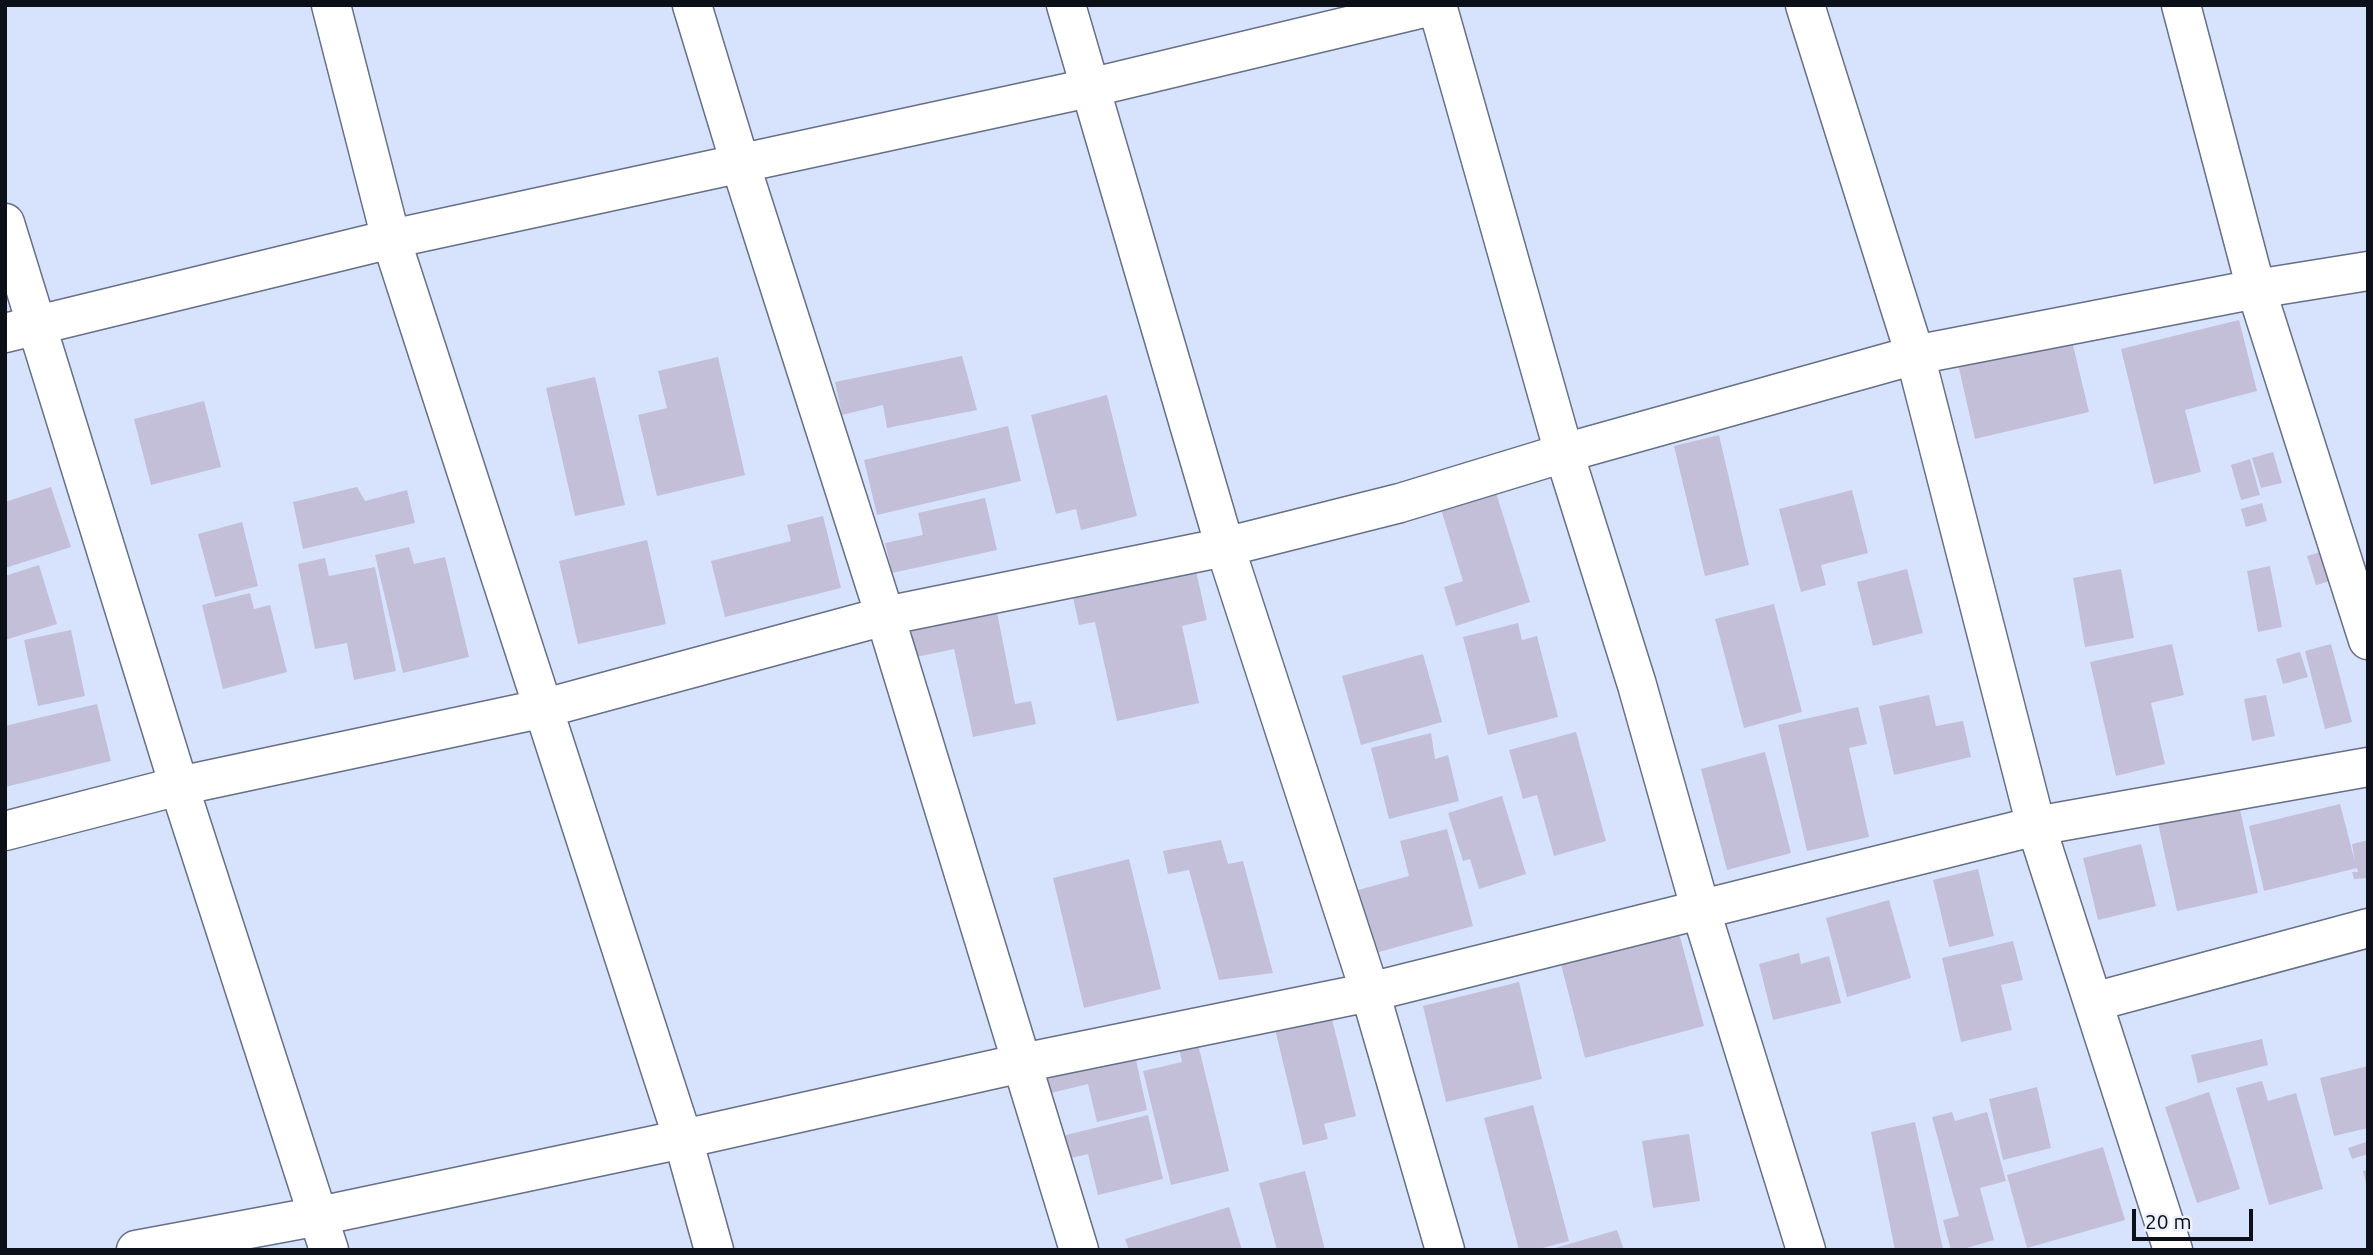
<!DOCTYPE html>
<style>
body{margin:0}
#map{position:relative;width:2373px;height:1255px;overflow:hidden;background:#d7e3fd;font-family:Ubuntu,sans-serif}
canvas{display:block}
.frame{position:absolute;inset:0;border:7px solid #0c1018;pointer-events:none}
.scale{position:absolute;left:2132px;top:1209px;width:121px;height:32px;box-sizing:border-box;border:4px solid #0c1018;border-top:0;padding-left:9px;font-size:21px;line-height:24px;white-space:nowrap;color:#0c1018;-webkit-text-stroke:5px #ecf0fb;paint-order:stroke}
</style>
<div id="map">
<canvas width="2373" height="1255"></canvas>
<div class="frame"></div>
<div class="scale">20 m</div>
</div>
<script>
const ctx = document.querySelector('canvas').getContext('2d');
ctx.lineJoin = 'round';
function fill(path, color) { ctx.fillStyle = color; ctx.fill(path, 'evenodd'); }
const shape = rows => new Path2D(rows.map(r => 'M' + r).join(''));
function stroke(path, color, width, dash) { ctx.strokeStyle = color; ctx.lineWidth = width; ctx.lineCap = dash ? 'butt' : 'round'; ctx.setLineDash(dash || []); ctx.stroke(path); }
fill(shape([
 [2239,320,2257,391,2185,410,2201,472,2154,484,2121,349],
 [2071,337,2089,412,1975,439,1958,364],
 [962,356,977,410,887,428,883,405,842,415,835,382],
 [718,357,745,475,657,496,638,415,667,408,658,371],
 [595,377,625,505,575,516,546,388],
 [1107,395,1137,516,1081,530,1076,509,1056,514,1031,415],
 [204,401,221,467,151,485,134,419],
 [1008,426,1021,481,877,515,864,460],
 [1719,435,1749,565,1705,576,1674,446],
 [2273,452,2282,483,2261,488,2252,458],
 [2250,459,2260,495,2241,500,2231,465],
 [1494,486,1530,602,1456,626,1444,587,1463,581,1439,503],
 [51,487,71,547,5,568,5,502],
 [357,487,365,501,407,490,415,523,303,549,293,502],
 [1852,490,1868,553,1821,565,1826,585,1801,592,1779,509],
 [985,498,997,550,892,573,885,543,923,535,918,513],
 [2262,503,2267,521,2246,527,2241,509],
 [823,516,841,588,725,617,711,561,791,541,787,525],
 [242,522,258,586,215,597,198,534],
 [647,540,666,624,578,644,559,561],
 [409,547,414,564,445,557,469,657,403,673,375,555],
 [2324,551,2334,580,2316,585,2307,556],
 [325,558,329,576,375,567,396,671,354,680,347,643,315,649,298,564],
 [1194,562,1207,620,1182,626,1199,703,1117,721,1095,622,1079,625,1071,588],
 [39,565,57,624,5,640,5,576],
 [2270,566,2282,627,2258,632,2247,571],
 [1907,569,1923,633,1873,646,1857,582],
 [2121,569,2134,638,2085,647,2073,578],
 [250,593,254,609,270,605,287,672,223,689,202,605],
 [1774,604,1802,712,1744,728,1715,619],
 [997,612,1015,704,1031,701,1036,724,973,737,954,649,916,657,911,629],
 [1518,623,1522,640,1537,636,1558,717,1488,735,1463,637],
 [71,630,85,696,38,706,24,640],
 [2172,644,2184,695,2151,703,2165,764,2116,776,2090,662],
 [2331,644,2352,722,2325,729,2305,651],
 [2300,652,2308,677,2283,684,2276,659],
 [1423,654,1442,722,1361,745,1342,676],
 [1929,695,1936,726,1963,721,1971,757,1894,775,1879,706],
 [2266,695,2275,736,2252,741,2244,699],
 [97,704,111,761,5,787,5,726],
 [1858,707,1867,744,1849,748,1869,837,1807,851,1778,725],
 [1576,732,1606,841,1554,856,1537,795,1523,799,1509,750],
 [1431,733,1435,759,1448,755,1459,801,1389,819,1371,748],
 [1765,752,1791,853,1727,870,1701,769],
 [1502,796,1526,874,1479,889,1470,859,1463,861,1448,813],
 [2340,804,2355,862,2352,844,2368,840,2368,878,2354,879,2352,872,2358,872,2357,868,2264,891,2249,826],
 [2239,805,2258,893,2177,911,2158,823],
 [1447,829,1473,926,1368,955,1351,892,1409,876,1400,841],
 [1221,840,1228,864,1243,861,1273,973,1219,980,1189,870,1168,874,1163,851],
 [2141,844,2156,906,2098,920,2083,858],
 [1129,859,1161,989,1084,1008,1053,878],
 [1978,869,1994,936,1949,947,1933,880],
 [1889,900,1911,978,1847,997,1826,918],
 [1679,933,1704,1026,1585,1058,1561,964],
 [2013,941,2023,980,2001,985,2012,1030,1961,1042,1942,958],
 [1799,953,1801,964,1829,956,1841,1003,1773,1020,1759,964],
 [1519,982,1542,1079,1446,1102,1423,1006],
 [1331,1015,1356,1116,1324,1124,1328,1139,1303,1145,1275,1029],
 [2262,1039,2268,1065,2198,1083,2191,1055],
 [1197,1040,1229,1171,1171,1185,1143,1071,1182,1062,1178,1044],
 [1133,1046,1147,1110,1097,1122,1088,1084,1047,1094,1041,1068],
 [2368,1066,2368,1128,2334,1136,2320,1078],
 [2262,1081,2268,1101,2296,1093,2323,1189,2269,1205,2236,1088],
 [2037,1087,2051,1148,2003,1160,1989,1099],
 [2209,1092,2240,1189,2197,1203,2165,1107],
 [1533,1105,1569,1241,1535,1250,1519,1250,1484,1118],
 [1952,1112,1955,1121,1987,1112,2006,1181,1980,1188,1994,1240,1960,1250,1951,1250,1943,1220,1959,1216,1932,1117],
 [1148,1115,1163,1179,1098,1195,1088,1154,1067,1159,1062,1136],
 [1915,1122,1943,1249,1938,1250,1895,1250,1871,1132],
 [1689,1134,1700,1201,1653,1208,1642,1141],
 [2366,1142,2368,1154,2352,1159,2348,1148],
 [2103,1147,2125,1220,2027,1248,2007,1175],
 [2368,1170,2368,1187,2367,1187,2363,1171],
 [1305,1171,1325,1250,1277,1250,1259,1183],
 [1229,1207,1242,1250,1129,1250,1125,1239],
 [1617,1230,1624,1250,1552,1250,1552,1249]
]), '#c3bfd9');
const minor = shape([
 [331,5,391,239,683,1139,714,1250],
 [692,5,740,163,885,616,1079,1250],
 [1066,5,1225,547,1370,992,1445,1250],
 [1437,5,1564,453,1637,685,1701,911,1806,1250],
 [1805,5,1915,355,2036,826,2173,1250],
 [2181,5,2256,289,2368,640],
 [5,223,179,786,329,1250],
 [5,333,391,239,1089,88,1436,5],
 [5,831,179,786,545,708,885,616,1225,547,1400,503,1564,453,1915,355,2256,289,2368,271],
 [2093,1002,2368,928],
 [136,1250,319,1216,683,1139,1022,1063,1370,992,2036,826,2368,767]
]);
stroke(minor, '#667086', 41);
stroke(minor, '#fff', 38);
</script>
